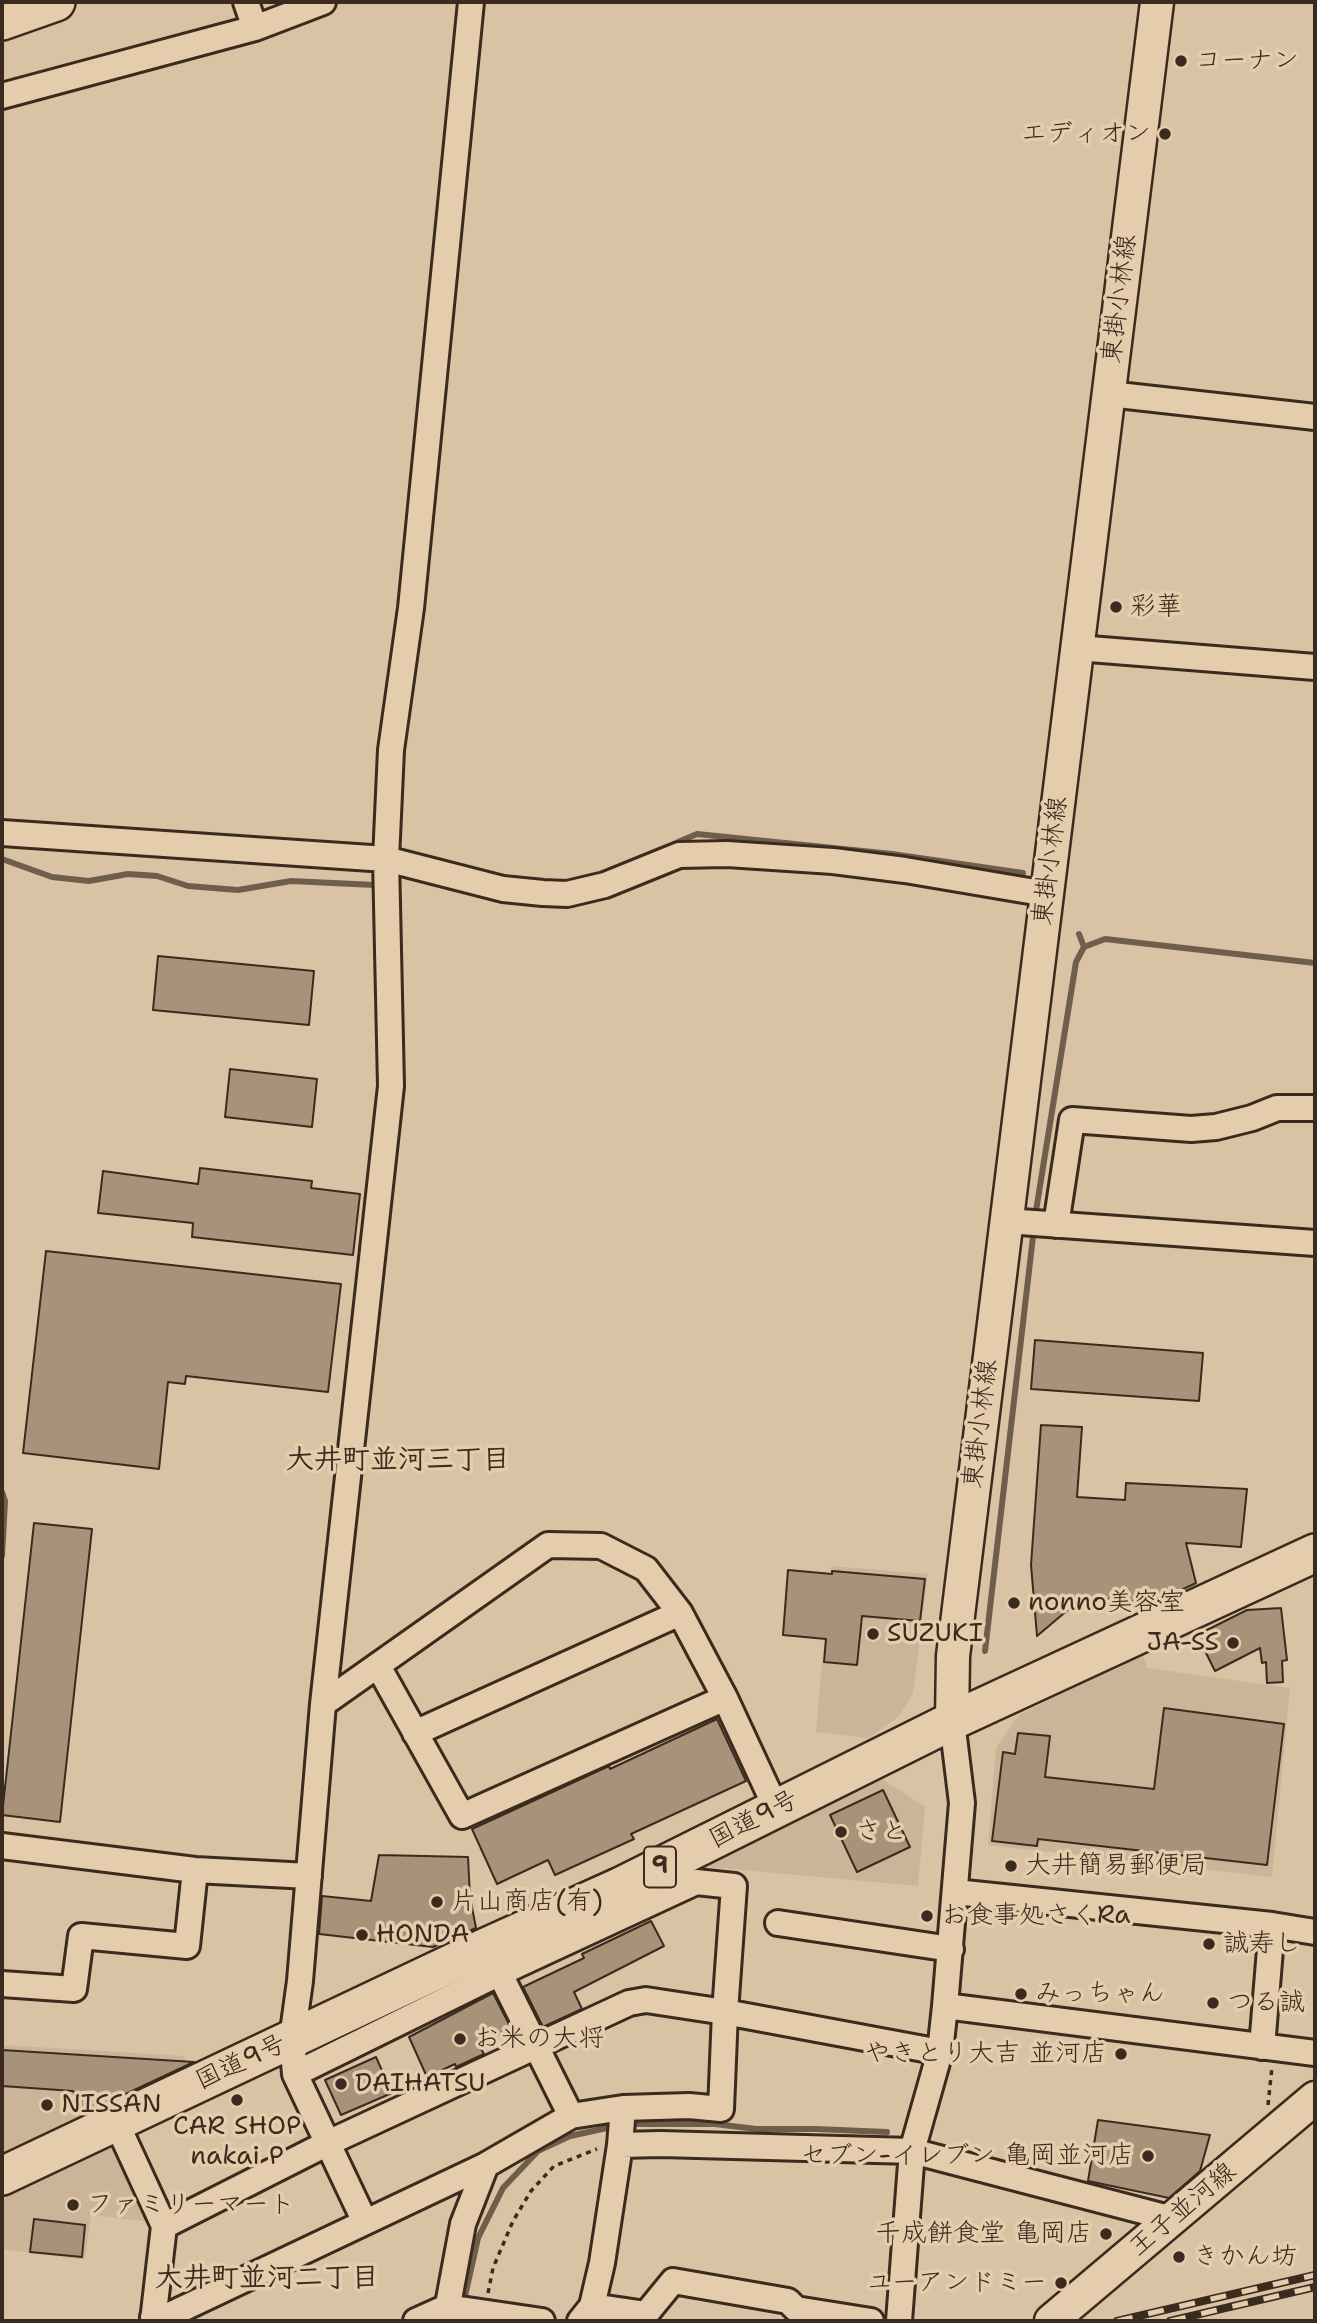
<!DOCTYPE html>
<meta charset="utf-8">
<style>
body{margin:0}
#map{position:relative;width:1317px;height:2323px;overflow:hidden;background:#dac2a4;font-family:"Shantell Sans",sans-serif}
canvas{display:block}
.frame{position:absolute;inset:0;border:4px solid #3b2a1e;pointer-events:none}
</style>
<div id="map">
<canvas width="1317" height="2323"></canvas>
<div class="frame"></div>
</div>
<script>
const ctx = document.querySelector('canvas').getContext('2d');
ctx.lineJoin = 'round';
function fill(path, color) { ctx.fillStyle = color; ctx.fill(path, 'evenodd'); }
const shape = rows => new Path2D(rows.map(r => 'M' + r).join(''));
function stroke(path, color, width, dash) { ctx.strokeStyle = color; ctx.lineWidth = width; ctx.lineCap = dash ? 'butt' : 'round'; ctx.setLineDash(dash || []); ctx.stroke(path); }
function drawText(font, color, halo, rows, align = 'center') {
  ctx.font = font + ' "Shantell Sans","Klee One",sans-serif'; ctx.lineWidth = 7; ctx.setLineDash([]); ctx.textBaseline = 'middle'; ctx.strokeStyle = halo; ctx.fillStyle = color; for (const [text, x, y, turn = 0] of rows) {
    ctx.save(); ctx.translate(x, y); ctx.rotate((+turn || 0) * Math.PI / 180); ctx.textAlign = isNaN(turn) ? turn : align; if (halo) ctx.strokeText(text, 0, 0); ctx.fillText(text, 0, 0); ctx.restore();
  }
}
fill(shape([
 [831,1566,928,1574,913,1693,899,1716,869,1738,816,1732],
 [1142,1653,1147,1668,1290,1688,1272,1877,988,1845,996,1748,1019,1715],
 [879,1777,925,1807,918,1886,710,1867,705,1857],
 [2,2045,184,2056,188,2069,2,2157],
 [115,2143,152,2222,91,2215,85,2260,2,2249,2,2195]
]), '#cbb497');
stroke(shape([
 [678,842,697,834,892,854,1023,873],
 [2,859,52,877,89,881,128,874,157,876,188,886,238,890,291,881,375,885],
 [1079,934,1084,947],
 [1035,1217,1076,962,1084,947,1105,939,1315,963],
 [2,1492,5,1501,2,1556],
 [985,1651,1034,1228],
 [627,2124,715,2124,756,2129,816,2129,887,2132],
 [463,2305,478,2238,503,2188,538,2151,570,2136,616,2126]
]), '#705e4c', 6);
const building = shape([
 [158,956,314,971,309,1025,153,1010,158,956],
 [230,1069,317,1079,312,1127,225,1117,230,1069],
 [200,1168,312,1181,311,1188,360,1194,353,1255,192,1237,193,1223,98,1213,103,1171,198,1184,200,1168],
 [46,1251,341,1284,328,1392,186,1376,185,1384,168,1382,159,1469,23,1453,46,1251],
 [1035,1340,1203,1353,1199,1401,1031,1389,1035,1340],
 [1041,1425,1082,1427,1077,1497,1125,1500,1126,1483,1247,1489,1241,1547,1186,1543,1196,1583,1139,1610,1131,1600,1082,1598,1037,1636,1031,1565,1041,1425],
 [34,1523,92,1529,60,1822,2,1815,34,1523],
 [788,1570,832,1574,832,1571,925,1579,920,1621,862,1616,857,1665,824,1662,826,1639,783,1635,788,1570],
 [1281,1608,1287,1660,1282,1661,1283,1682,1267,1683,1266,1662,1262,1663,1260,1648,1215,1671,1197,1635,1247,1610,1281,1608],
 [1164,1708,1284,1724,1267,1865,1038,1839,1037,1846,992,1841,1003,1752,1015,1754,1018,1733,1050,1736,1045,1777,1154,1789,1164,1708],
 [717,1719,746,1781,631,1834,634,1839,555,1875,548,1860,497,1884,472,1829,609,1766,610,1769,717,1719],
 [883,1790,910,1847,857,1872,830,1815,883,1790],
 [379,1855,468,1857,470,1897,476,1928,433,1947,319,1934,322,1896,371,1901,379,1855],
 [651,1921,664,1946,574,1992,582,2009,543,2027,523,1987,584,1958,582,1954,651,1921],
 [493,1993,511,2028,479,2045,484,2054,456,2067,455,2064,427,2077,409,2037,493,1993],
 [2,2050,194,2062,83,2114,73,2091,2,2086,2,2050],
 [376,2057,392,2093,341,2115,325,2080,376,2057],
 [1098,2120,1210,2135,1200,2171,1169,2198,1088,2181,1098,2120],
 [34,2219,85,2225,82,2257,30,2252,34,2219]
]);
fill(building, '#a8937a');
stroke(building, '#3b2a1e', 2);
const minor = shape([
 [246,2,255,28],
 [2,96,255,28,323,2],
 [1109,394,1315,417],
 [1077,648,1315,667],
 [2,833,386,859,503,889,543,893,567,894,605,885,679,855,727,854,833,861,905,870,1047,894],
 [1006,1221,1315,1243],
 [1056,1225,1072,1120,1191,1129,1216,1127,1252,1118,1277,1108,1315,1108],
 [378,1666,462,1816,725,1698],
 [323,1704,548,1545,601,1546,646,1569,680,1613,725,1698,776,1808],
 [952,1721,962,1803,945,2006,940,2052,912,2151,1173,2219],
 [415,1733,680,1613],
 [2,1846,195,1870,309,1876],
 [955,1892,1272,1925,1315,1932],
 [778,1923,951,1949],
 [493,1960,571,2116],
 [2,1984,74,1989,81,1936,187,1946,195,1870],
 [945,2006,1315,2053],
 [1262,2047,1272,1925],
 [116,2122,164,2226,153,2321],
 [620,2145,661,2144,912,2151,899,2321],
 [365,2222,295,2074,292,2039,300,1981,323,1704,391,1086,386,859,391,750,411,608,471,2],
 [164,2226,328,2143,629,2003,646,2000,725,2012,940,2052],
 [592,2306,602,2263,620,2145,623,2108],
 [153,2317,163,2318,486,2165,571,2116,623,2108,689,2106,721,2109,725,2012,734,1886,696,1882,500,1973,295,2074],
 [416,2321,447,2307,542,2321],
 [445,2321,463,2224,486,2165],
 [580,2321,592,2306,646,2314,673,2281,788,2301,796,2309,871,2321]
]);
const major = shape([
 [952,1721,953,1656,1157,2],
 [1051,2321,1315,2098]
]);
const highway = shape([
 [2,21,56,2],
 [2,2176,486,1947,621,1886,952,1721,1315,1553]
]);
stroke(minor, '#3b2a1e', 30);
stroke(major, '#3b2a1e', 37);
stroke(highway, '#3b2a1e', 42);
stroke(shape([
 [1268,2105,1272,2067],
 [488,2293,493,2268,513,2221,531,2191,554,2166,597,2149]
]), '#3b2a1e', 3.5, [5, 5]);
stroke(minor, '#e4ccad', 24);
stroke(major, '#e4ccad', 32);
stroke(highway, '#e4ccad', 37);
const rail = shape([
 [1117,2321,1315,2275],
 [1170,2321,1315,2287]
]);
stroke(rail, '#3b2a1e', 8);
stroke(rail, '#e4ccad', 5, [16]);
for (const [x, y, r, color] of [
 [1181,61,7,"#3b2a1e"],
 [1165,134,7,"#3b2a1e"],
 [1116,607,7,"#3b2a1e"],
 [1014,1603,7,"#3b2a1e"],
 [873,1634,7,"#3b2a1e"],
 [1233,1643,7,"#3b2a1e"],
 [841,1832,7,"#3b2a1e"],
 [1011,1866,7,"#3b2a1e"],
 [437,1902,7,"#3b2a1e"],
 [927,1916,7,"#3b2a1e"],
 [362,1935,7,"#3b2a1e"],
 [1209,1944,7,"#3b2a1e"],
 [1021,1994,7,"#3b2a1e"],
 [1213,2003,7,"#3b2a1e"],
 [460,2039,7,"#3b2a1e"],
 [1121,2054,7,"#3b2a1e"],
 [341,2084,7,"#3b2a1e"],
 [237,2100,7,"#3b2a1e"],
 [47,2105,7,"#3b2a1e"],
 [1148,2156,7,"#3b2a1e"],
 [73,2205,7,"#3b2a1e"],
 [1106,2234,7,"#3b2a1e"],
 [1179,2257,7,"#3b2a1e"],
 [1061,2283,7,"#3b2a1e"]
]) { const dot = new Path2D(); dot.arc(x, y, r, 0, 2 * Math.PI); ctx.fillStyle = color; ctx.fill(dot); stroke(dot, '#e4ccad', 2.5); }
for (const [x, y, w] of [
 [660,1867,32]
]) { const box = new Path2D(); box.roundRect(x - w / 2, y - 20.5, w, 41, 5); ctx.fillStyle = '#e4ccad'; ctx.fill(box); stroke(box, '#3b2a1e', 2); }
drawText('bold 24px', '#3b2a1e', null, [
 ["9",660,1867]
]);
drawText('26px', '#3b2a1e', '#e4ccad', [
 ["コーナン",1195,61],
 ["エディオン",1151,134,"right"],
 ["彩華",1130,607],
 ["nonno美容室",1028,1603],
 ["SUZUKI",887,1634],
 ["JA-SS",1219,1643,"right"],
 ["さと",855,1832],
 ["大井簡易郵便局",1025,1866],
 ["片山商店(有)",451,1902],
 ["お食事処さくRa",941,1916],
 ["HONDA",376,1935],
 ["誠寿し",1223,1944],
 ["みっちゃん",1035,1994],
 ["つる誠",1227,2003],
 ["お米の大将",474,2039],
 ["やきとり大吉 並河店",1107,2054,"right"],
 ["DAIHATSU",355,2084],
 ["NISSAN",61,2105],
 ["CAR SHOP",237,2127,"center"],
 ["nakai P",237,2157,"center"],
 ["セブン-イレブン 亀岡並河店",1134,2156,"right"],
 ["ファミリーマート",87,2205],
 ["千成餅食堂 亀岡店",1092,2234,"right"],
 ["きかん坊",1193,2257],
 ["ユーアンドミー",1047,2283,"right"]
], 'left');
drawText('26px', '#3b2a1e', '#e4ccad', [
 ["東掛小林線",1120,299,-83],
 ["東掛小林線",1051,861,-83],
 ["東掛小林線",981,1424,-83],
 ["国道9号",754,1820,-27],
 ["国道9号",241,2063,-25],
 ["王子並河線",1183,2210,-40]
]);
drawText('bold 28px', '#3b2a1e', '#e4ccad', [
 ["大井町並河三丁目",398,1461],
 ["大井町並河二丁目",267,2279]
]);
</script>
